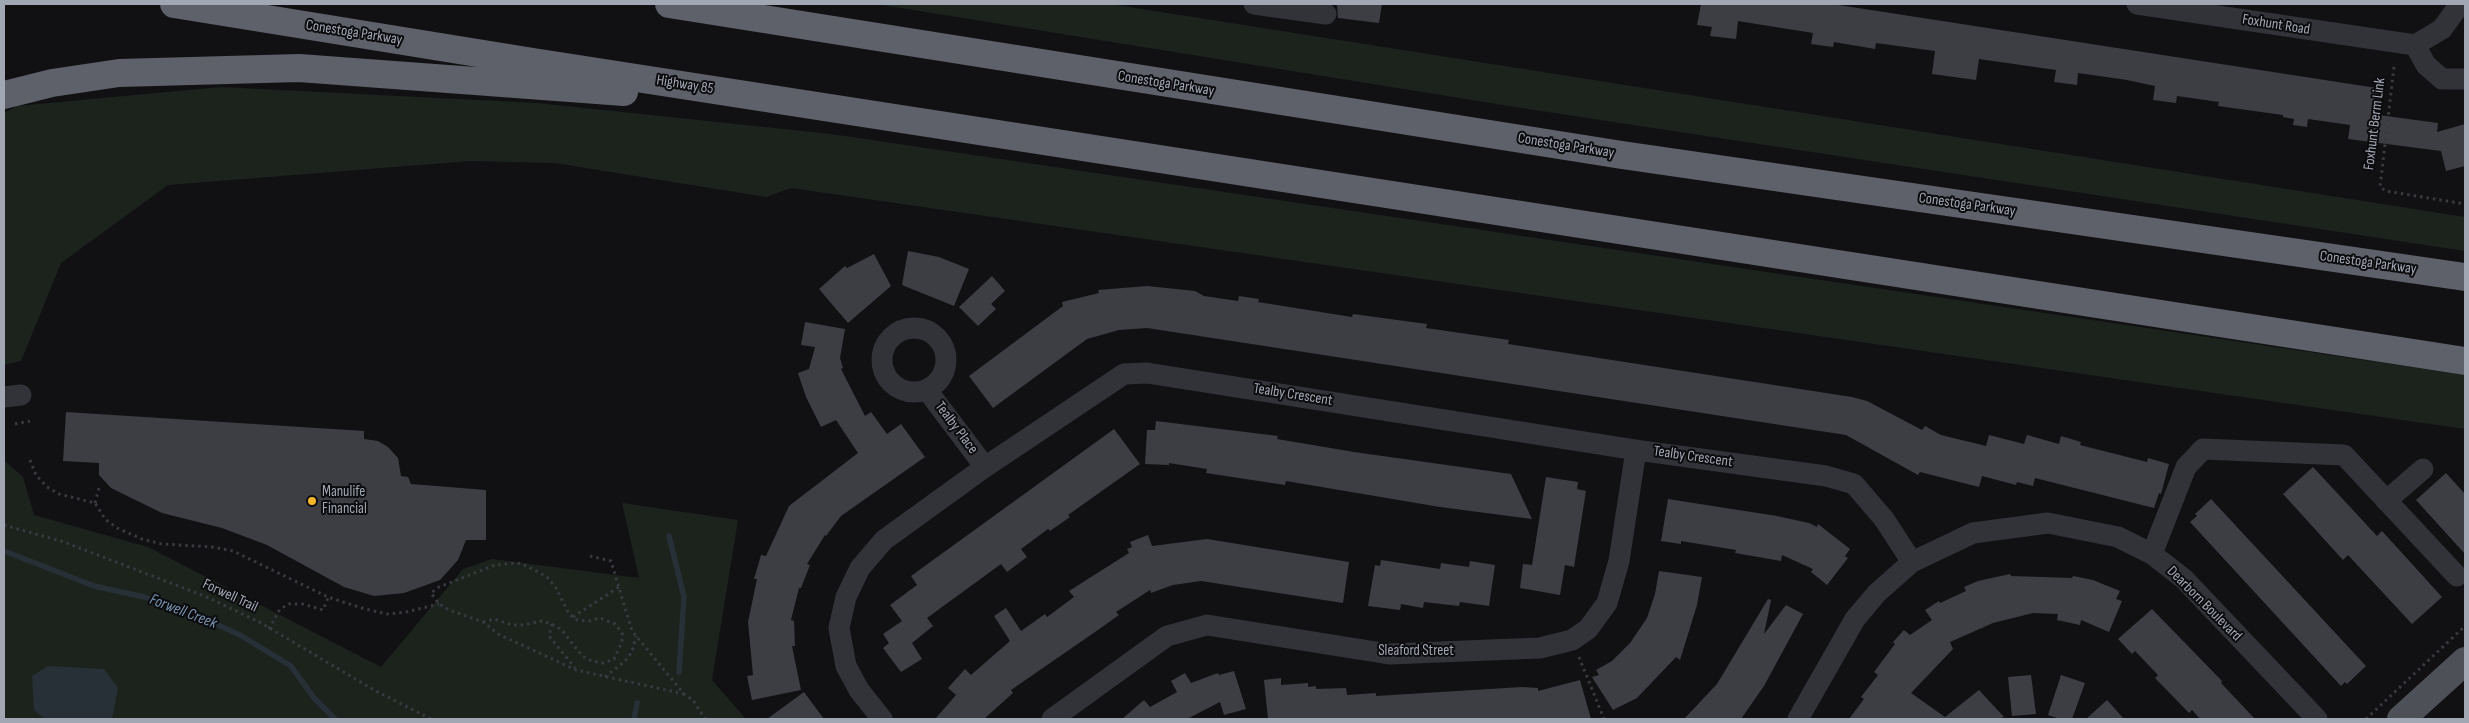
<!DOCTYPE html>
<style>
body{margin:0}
#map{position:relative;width:2469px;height:723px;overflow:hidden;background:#111113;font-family:"Sofia Sans Condensed",sans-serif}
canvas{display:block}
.frame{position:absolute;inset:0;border:5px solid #a2a7b4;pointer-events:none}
</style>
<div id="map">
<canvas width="2469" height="723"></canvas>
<div class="frame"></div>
</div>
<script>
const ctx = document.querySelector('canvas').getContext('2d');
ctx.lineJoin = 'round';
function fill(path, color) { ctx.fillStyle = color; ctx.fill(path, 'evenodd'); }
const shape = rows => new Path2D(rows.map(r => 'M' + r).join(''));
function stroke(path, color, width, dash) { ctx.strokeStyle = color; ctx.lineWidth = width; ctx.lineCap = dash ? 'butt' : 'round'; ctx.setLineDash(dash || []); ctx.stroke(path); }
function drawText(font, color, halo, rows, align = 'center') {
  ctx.font = font + ' "Sofia Sans Condensed",sans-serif'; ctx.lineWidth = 4; ctx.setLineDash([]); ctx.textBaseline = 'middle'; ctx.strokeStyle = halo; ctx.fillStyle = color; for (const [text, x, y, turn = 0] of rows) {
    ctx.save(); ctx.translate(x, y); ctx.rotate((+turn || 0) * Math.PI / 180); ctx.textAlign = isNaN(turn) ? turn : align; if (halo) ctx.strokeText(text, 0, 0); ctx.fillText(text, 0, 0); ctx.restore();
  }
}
fill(shape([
 [876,4,1110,4,2465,217,2465,251,1528,109],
 [221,87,537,103,831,134,2465,375,2465,429,791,188,766,197,555,163,470,161,168,185,61,263,21,361,4,365,4,113,17,106],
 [4,460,23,477,34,515,148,547,381,667,463,569,492,559,639,578,622,503,738,520,712,680,746,719,4,719]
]), '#1c231d');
fill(shape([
 [48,666,104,669,118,688,112,719,45,719,34,710,32,676]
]), '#283037');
stroke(shape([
 [669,536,684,597,679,672],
 [4,551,94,586,144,597,194,614,240,635,291,666,314,698,335,719],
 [634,719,637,703]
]), '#283037', 5.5);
fill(shape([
 [1337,4,1382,4,1379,23,1338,18],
 [1701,4,1832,4,2383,89,2379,115,2438,123,2437,132,2465,124,2465,166,2446,171,2441,151,2348,139,2350,125,2308,119,2307,127,2293,125,2294,119,2283,117,2283,115,2218,106,2219,102,2177,96,2176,103,2153,100,2155,86,2127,80,2078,73,2077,85,2054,82,2056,70,1979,59,1976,80,1932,74,1935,51,1876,43,1875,49,1834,42,1833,47,1811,44,1813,33,1738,21,1736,39,1710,36,1712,27,1697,25],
 [908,251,939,257,969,269,954,306,902,285],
 [874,254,891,286,848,323,819,289,845,266,847,268],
 [992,276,1005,291,991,304,996,309,978,326,959,307],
 [1147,286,1195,291,1204,296,1238,301,1239,296,1259,299,1258,302,1352,317,1353,314,1427,324,1426,328,1509,340,1508,344,1852,397,1867,401,1922,430,1925,426,1941,435,1986,446,1989,435,2024,444,2027,435,2059,444,2061,436,2081,442,2080,445,2147,462,2148,458,2169,464,2161,494,2159,493,2154,508,2035,478,2033,486,2017,482,2016,485,1982,476,1979,487,1920,472,1918,475,1846,435,1147,328,1119,330,1087,339,993,408,969,376,1063,306,1062,302,1099,293,1098,290],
 [805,322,845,329,840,358,843,368,841,369,865,416,871,412,887,434,901,424,925,457,841,516,826,536,825,535,807,564,810,565,801,588,799,588,791,620,794,621,795,646,792,646,801,690,752,700,747,676,753,675,748,622,757,579,754,579,761,555,766,556,789,506,858,453,836,420,821,427,806,397,798,373,809,369,815,347,801,345],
 [66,412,364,431,364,439,378,441,388,447,398,458,401,476,408,477,411,484,486,490,486,540,466,540,458,560,440,580,404,593,374,596,344,587,267,545,222,528,162,513,111,488,99,475,99,463,63,461],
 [1156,421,1278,436,1277,439,1354,452,1511,474,1532,519,1440,507,1286,481,1285,485,1206,473,1207,469,1169,463,1169,465,1145,464,1147,430,1155,430],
 [1114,429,1140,464,1068,515,1070,517,1050,531,1048,529,1021,549,1027,557,1007,572,1001,564,927,618,933,626,912,643,922,659,901,672,883,648,889,643,883,634,902,621,890,605,917,585,911,576],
 [2313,467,2377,536,2382,531,2442,597,2412,624,2348,555,2343,560,2283,494],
 [2446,473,2465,494,2465,554,2416,500],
 [1546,477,1578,482,1577,489,1586,491,1574,567,1565,565,1560,595,1520,588,1523,564,1532,565],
 [1668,499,1777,516,1809,523,1817,527,1818,524,1850,549,1845,556,1848,558,1827,585,1811,572,1813,569,1782,555,1781,561,1735,553,1736,550,1681,541,1681,544,1661,541],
 [2211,499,2366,666,2347,684,2345,682,2341,686,2190,522,2197,516,2195,514],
 [1148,535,1152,546,1207,539,1349,562,1343,603,1201,581,1173,585,1151,593,1150,590,1116,612,1119,615,1095,632,1011,690,1013,693,984,719,935,719,956,695,948,688,965,669,971,675,1010,641,994,616,1006,608,1021,631,1045,614,1047,617,1074,597,1069,591,1129,553,1127,549,1132,547,1130,542],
 [1381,560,1440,569,1441,563,1469,567,1470,561,1495,565,1489,606,1460,602,1459,606,1424,602,1423,608,1401,604,1400,610,1368,606,1375,565,1380,566],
 [1659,571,1702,577,1697,605,1680,660,1676,657,1637,698,1613,710,1592,677,1599,675,1596,670,1612,661,1630,643,1647,618,1655,594],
 [2010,574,2011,576,2072,578,2073,576,2093,580,2120,591,2116,599,2122,601,2109,632,2081,620,2080,625,2057,620,2058,614,2033,613,1993,623,1950,642,1953,649,1911,693,1945,717,1979,690,2004,717,1997,719,1849,719,1864,699,1861,697,1878,675,1874,672,1895,644,1893,642,1904,630,1910,635,1932,620,1925,610,1939,601,1940,603,1966,591,1964,587,1978,581],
 [1768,599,1771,600,1764,634,1786,605,1803,614,1764,686,1741,719,1684,719,1717,684],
 [2152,609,2222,681,2221,683,2255,719,2200,719,2192,710,2189,713,2155,678,2158,675,2135,651,2132,654,2118,639],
 [1234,671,1246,709,1224,715,1220,702,1187,719,1122,719,1144,700,1150,707,1177,692,1171,681,1185,673,1191,683,1218,673,1219,675],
 [2031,675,2036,714,2012,716,2008,677],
 [2061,675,2085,683,2072,719,2060,719,2048,715],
 [1281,678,1281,685,1308,683,1308,687,1316,686,1316,689,1346,688,1347,695,1376,693,1376,696,1522,687,1538,688,1538,691,1580,680,1591,719,1268,719,1264,680],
 [804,692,824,719,767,719],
 [2107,700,2124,719,2086,719]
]), '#3d3e43');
stroke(shape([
 [2394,67,2380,187,2386,191,2465,204],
 [15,424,30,421],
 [30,460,36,475,47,487,59,494,95,503,105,519,117,528,142,539,162,544,212,547,233,551,328,597,365,609,387,614,406,612,439,604],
 [95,503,99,488],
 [4,525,64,542,207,597,261,623,374,690,431,719],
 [590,556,611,561,632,631,684,694,693,700,705,719],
 [573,617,619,587],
 [483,622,494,619,512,625,523,625,542,621,552,624,562,630,582,656,592,661,603,663,614,659,622,642,622,633,615,624,600,618,589,621,577,620,569,614,556,588,547,577,527,566,517,563,495,565,439,587,431,593,439,604,449,610,483,622,498,634,576,670,684,694],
 [552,624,549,636,575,668],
 [269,629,280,609,289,604,303,604,323,610,328,598],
 [1579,657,1604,719],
 [605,677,625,661,632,652,636,636],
 [2366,719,2465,626]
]), '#383a3f', 3, [2.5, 4]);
stroke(shape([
 [1254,4,1326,14],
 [2137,4,2415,45,2442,29,2460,4],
 [2415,45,2426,65,2442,79,2465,79],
 '882 360a32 32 0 1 1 64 0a32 32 0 1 1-64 0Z',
 [927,390,985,467],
 [4,397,21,395],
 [2386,501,2423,469],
 [2152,554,2186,467,2203,449,2344,455,2457,576],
 [882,719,859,690,846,666,839,628,846,597,860,568,884,540,985,467,1124,374,1147,373,1636,450,1826,476,1854,484,1884,519,1912,562],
 [1052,719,1167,636,1207,625,1389,654,1540,648,1572,640,1588,629,1607,603,1619,561,1636,450],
 [1798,719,1855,619,1877,593,1912,562,1973,533,2048,523,2118,537,2152,554,2184,579,2317,719]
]), '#323338', 21);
stroke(shape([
 [2401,719,2465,661]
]), '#4e5057', 28);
stroke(shape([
 [174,4,533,62,2465,361],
 [669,4,1622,155,2465,277],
 [4,95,52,83,119,73,299,68,624,92]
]), '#5e6169', 28);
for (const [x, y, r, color] of [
 [312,501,5,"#f5b627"]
]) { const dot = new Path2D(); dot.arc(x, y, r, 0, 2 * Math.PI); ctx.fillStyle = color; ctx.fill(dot); stroke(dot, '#0c0c0e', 2); }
drawText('15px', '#a2a7b4', '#0c0c0e', [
 ["Foxhunt Road",2276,25,9],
 ["Conestoga Parkway",354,33,9],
 ["Conestoga Parkway",1166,84,9],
 ["Highway 85",685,85,9],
 ["Foxhunt Berm Link",2375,124,-83],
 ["Conestoga Parkway",1566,146,9],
 ["Conestoga Parkway",1967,205,8],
 ["Conestoga Parkway",2368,263,8],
 ["Tealby Crescent",1293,395,9],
 ["Tealby Place",956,428,53],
 ["Tealby Crescent",1693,457,8],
 ["Forwell Trail",230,596,25],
 ["Dearborn Boulevard",2204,604,45],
 ["Sleaford Street",1416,651]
]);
drawText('15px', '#a2a7b4', '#0c0c0e', [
 ["Manulife",322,492],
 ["Financial",322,509]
], 'left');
drawText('italic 16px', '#7894b0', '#0c0c0e', [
 ["Forwell Creek",183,612,21]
]);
</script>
